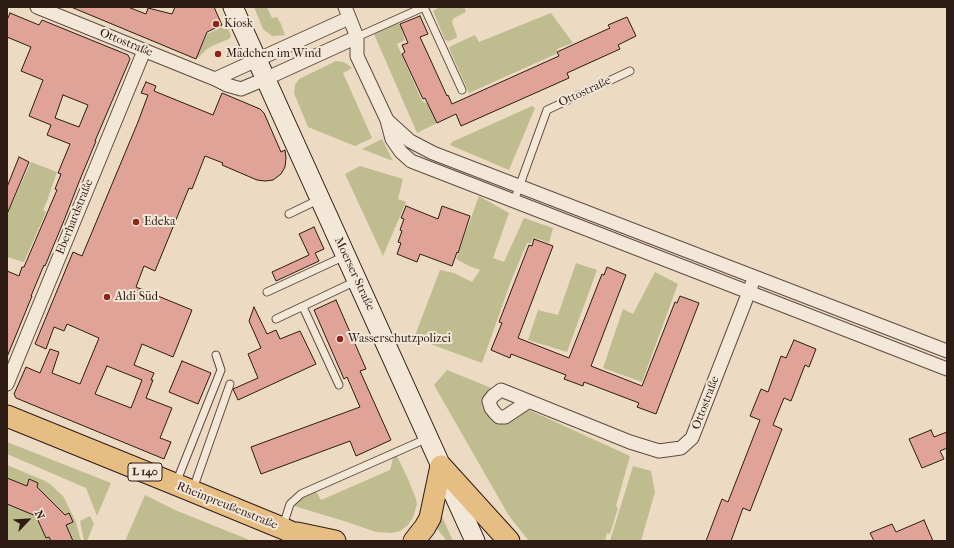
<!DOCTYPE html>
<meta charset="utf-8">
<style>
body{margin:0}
#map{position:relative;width:954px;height:548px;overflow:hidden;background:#ecdac3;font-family:"IM FELL French Canon",serif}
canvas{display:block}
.frame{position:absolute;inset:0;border:8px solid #2e1b14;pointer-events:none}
.north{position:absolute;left:8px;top:500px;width:40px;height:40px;-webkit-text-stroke:3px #f3e7d8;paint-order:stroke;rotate:65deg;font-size:11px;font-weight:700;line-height:16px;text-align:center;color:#2e1b14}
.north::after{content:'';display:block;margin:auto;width:14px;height:18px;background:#2e1b14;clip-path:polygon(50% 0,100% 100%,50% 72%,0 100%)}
</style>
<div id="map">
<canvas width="954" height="548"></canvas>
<div class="frame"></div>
<div class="north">N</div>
</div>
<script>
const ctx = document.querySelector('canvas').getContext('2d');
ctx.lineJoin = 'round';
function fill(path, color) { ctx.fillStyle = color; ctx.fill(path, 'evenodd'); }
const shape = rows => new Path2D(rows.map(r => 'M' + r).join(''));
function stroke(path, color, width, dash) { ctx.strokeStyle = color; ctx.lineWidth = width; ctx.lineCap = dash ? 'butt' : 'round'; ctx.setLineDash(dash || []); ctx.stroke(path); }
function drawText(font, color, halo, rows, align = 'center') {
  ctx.font = font + ' "IM FELL French Canon",serif'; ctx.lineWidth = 4; ctx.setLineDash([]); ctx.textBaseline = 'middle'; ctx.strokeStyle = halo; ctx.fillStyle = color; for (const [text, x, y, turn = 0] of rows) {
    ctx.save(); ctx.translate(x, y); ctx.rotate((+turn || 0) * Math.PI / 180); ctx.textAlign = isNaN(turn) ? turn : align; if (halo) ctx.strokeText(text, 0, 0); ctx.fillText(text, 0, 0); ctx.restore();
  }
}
fill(shape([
 [254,7,267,7,272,18,277,17,281,24,285,35,272,36,263,29],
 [438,7,464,7,466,12,454,18,452,22,457,36,456,38,449,41,445,40,433,11,438,8],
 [551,13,573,43,557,49,556,54,469,93,449,48,451,46,475,35,479,42],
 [396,23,400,24,405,40,397,44,422,101,428,104,437,123,417,133,374,34],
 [227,25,231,36,229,39,214,45,207,49,198,58,197,57,207,34],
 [336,61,343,62,347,64,352,68,343,73,372,138,355,146,308,127,294,93,295,85,299,79],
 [532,106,535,108,509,170,450,145,452,142],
 [382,139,393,161,362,149],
 [31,162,57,172,47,201,43,210,46,212,24,262,7,257,7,212,8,212],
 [360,166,403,179,398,199,406,202,383,256,345,174],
 [479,196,509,213,493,258,504,262,524,218,553,228,549,243,533,237,531,243,527,243,511,281,482,363,414,338,440,270,454,273,472,282,480,270,469,266,456,259],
 [576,263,597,270,567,352,528,340,538,310,558,315],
 [655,272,678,284,642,382,603,368,623,309,633,314],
 [447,370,494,389,484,402,492,420,505,420,527,409,630,456,616,506,618,508,610,534,607,533,605,541,529,541,509,516,434,385],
 [7,442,111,483,97,516,86,488,7,454],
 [397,456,408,479,416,499,417,504,413,518,408,525,400,531,391,533,376,532,344,521,294,506,297,500,316,491,321,500,390,470,393,458],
 [7,465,43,480,50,484,63,496,76,522,81,541,7,541],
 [633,466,651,471,655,492,641,541,610,541],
 [145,495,175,510,252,541,125,541],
 [439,510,453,541,447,541,434,525],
 [90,516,94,524,87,541,84,541,80,521]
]), '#bfbd8f');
const building = shape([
 [71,7,128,7,146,14,148,8,172,14,175,7,214,7,222,25,207,32,196,59,71,7],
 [10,13,39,25,42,20,128,55,130,59,95,141,96,141,79,182,65,218,45,266,44,265,31,296,32,296,7,357,7,271,19,276,22,267,24,267,57,190,55,189,61,174,58,173,70,144,47,135,51,125,29,116,43,80,21,71,31,47,7,37,7,20,10,13],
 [63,95,88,105,79,127,55,118,63,95],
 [420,16,428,34,420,37,447,96,448,95,452,104,559,56,557,52,610,28,608,25,627,17,636,36,618,45,620,49,567,73,569,78,461,126,456,114,437,123,425,98,423,99,402,54,405,52,402,45,408,43,400,24,420,16],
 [146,82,156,86,154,91,213,115,222,93,260,109,264,113,281,152,285,150,286,158,285,167,281,174,273,180,265,181,257,180,222,165,223,163,205,156,192,189,189,188,155,271,144,266,136,287,192,310,173,357,142,344,134,365,154,373,151,380,153,380,146,398,172,408,160,438,171,442,164,459,16,398,14,394,26,367,40,373,50,349,59,352,52,373,80,384,99,338,67,324,64,331,54,327,46,349,35,344,73,252,82,256,138,122,148,95,141,93,146,82],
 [107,366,142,380,131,408,95,394,107,366],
 [19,157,29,162,7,214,7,187,19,157],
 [406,206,438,219,442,206,470,216,458,253,457,252,452,266,420,254,417,262,397,254,401,243,398,242,402,231,400,230,404,219,401,218,406,206],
 [314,227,324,249,315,253,319,261,276,281,272,272,309,255,300,236,299,234,314,227],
 [534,239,553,246,518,338,569,358,602,274,604,275,607,267,626,275,591,366,642,386,675,302,677,303,680,296,699,303,656,414,637,407,639,403,584,382,583,386,564,379,566,375,511,354,510,358,491,350,502,323,499,322,529,245,532,246,534,239],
 [336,300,366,369,360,371,391,440,356,456,350,441,261,474,251,447,360,407,347,377,344,379,314,310,336,300],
 [254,307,267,334,276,330,280,339,300,331,316,364,238,400,233,389,258,378,248,354,261,348,249,321,254,307],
 [794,340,816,349,809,367,805,365,791,401,784,398,773,425,782,429,750,511,743,508,731,541,706,541,722,499,728,502,760,420,750,416,761,389,768,392,781,356,786,358,794,340],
 [182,361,211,373,198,404,169,392,182,361],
 [931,430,934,437,947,432,947,448,940,451,944,459,922,468,909,439,931,430],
 [7,478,27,486,29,479,38,483,37,487,65,515,69,513,73,522,66,525,73,541,51,541,49,537,46,538,36,516,7,504,7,478],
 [924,520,933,541,874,541,870,533,892,524,896,532,924,520]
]);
fill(building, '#dfa398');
stroke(building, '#2e1b14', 1);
const lane = shape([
 [357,37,424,7,462,90],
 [514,201,547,110,630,71],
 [289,214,320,199],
 [267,292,345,256],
 [303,307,339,385],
 [276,319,356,281],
 [176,483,221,370,216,355],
 [193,489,230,384],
 [283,526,290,504,301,494,428,438]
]);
const street = shape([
 [37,7,215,79,227,85,241,89,265,79,357,37],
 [345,7,357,37,357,56,387,120,392,139,401,152,411,161,947,369],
 [215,79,349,18],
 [387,120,410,141,433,153,947,351],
 [7,384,144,51],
 [529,401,505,417,499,417,495,413,491,408,489,401,493,396,501,390,630,442,659,451,681,448,692,438,752,284]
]);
const secondary = shape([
 [233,7,475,541]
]);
const primary = shape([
 [7,416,192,491,282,528,311,541],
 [441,466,509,541],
 [297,533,335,541],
 [414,541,425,527,430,518,441,466]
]);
stroke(lane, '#5e4b40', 9);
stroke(street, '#5e4b40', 15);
stroke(secondary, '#2e1b14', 21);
stroke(primary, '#2e1b14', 23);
stroke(lane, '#f3e7d8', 7);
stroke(street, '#f3e7d8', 13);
stroke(secondary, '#f3e7d8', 19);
stroke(primary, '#e6bd82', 21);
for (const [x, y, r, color] of [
 [216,24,4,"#8f2418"],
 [218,54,4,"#8f2418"],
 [136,222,4,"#8f2418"],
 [107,297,4,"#8f2418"],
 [340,339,4,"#8f2418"]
]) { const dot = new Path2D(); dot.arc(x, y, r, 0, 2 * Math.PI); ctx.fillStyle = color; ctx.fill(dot); stroke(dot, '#f3e7d8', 1.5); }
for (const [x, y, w] of [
 [145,472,34]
]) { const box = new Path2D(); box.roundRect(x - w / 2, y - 9, w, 18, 3); ctx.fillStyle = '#f3e7d8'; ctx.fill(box); stroke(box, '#2e1b14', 1); }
drawText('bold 11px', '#2e1b14', null, [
 ["L 140",145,472]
]);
drawText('12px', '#2e1b14', '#f3e7d8', [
 ["Kiosk",224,24],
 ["Mädchen im Wind",226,54],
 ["Edeka",144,222],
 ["Aldi Süd",115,297],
 ["Wasserschutzpolizei",348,339]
], 'left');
drawText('12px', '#2e1b14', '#f3e7d8', [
 ["Ottostraße",126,43,22],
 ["Ottostraße",585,92,-25],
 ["Eberhardstraße",75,217,-68],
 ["Moerser Straße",354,274,65],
 ["Ottostraße",706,403,-69],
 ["Rheinpreußenstraße",227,506,22]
]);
</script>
